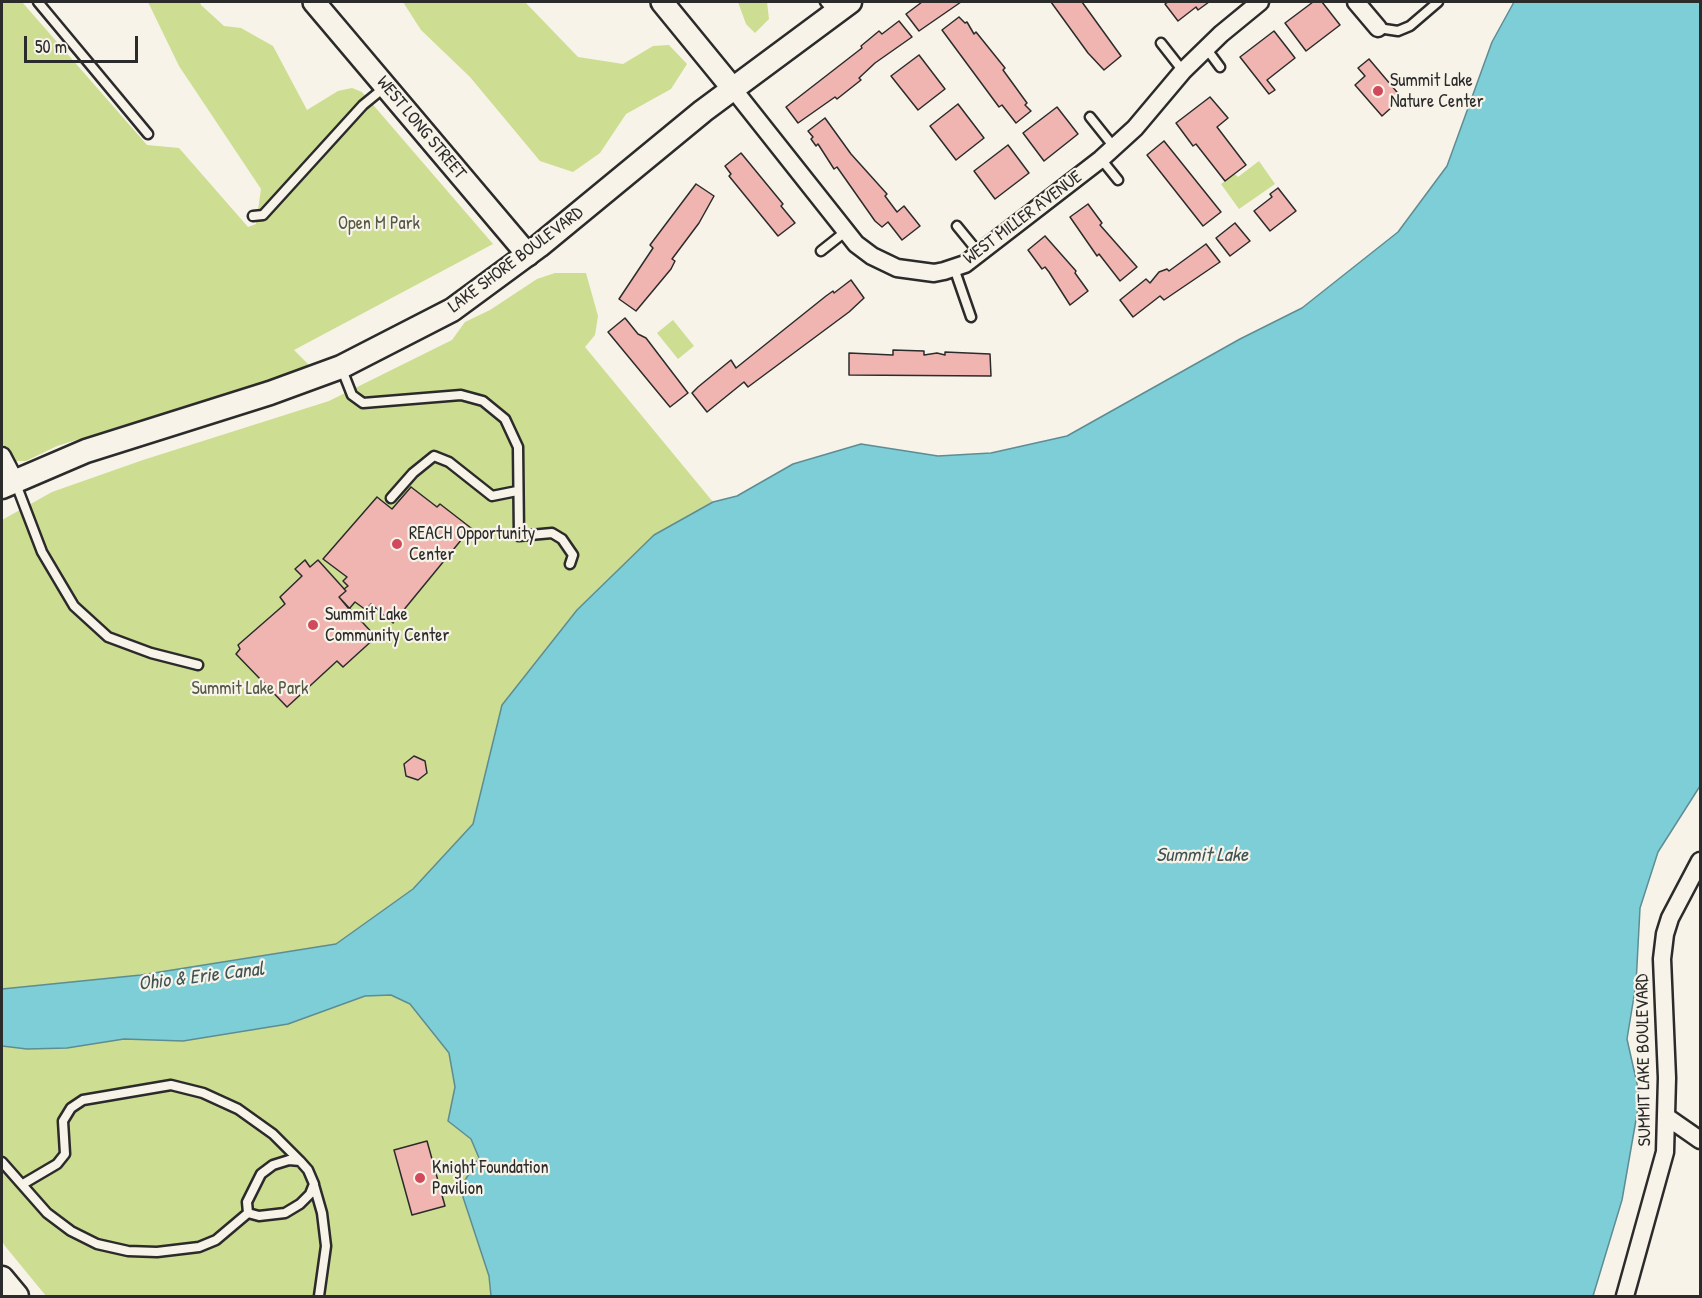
<!DOCTYPE html>
<style>
body{margin:0}
#map{position:relative;width:1702px;height:1298px;overflow:hidden;background:#f7f3e8;font-family:"Patrick Hand",sans-serif}
canvas{display:block}
.frame{position:absolute;inset:0;border:3px solid #2b2b2b;pointer-events:none}
.scale{position:absolute;left:24px;top:36px;width:114px;height:27px;box-sizing:border-box;border:3px solid #2b2b2b;border-top:0;padding-left:8px;font-size:18px;line-height:21px;white-space:nowrap;color:#2b2b2b;-webkit-text-stroke:4px #f7f3e8;paint-order:stroke}
</style>
<div id="map">
<canvas width="1702" height="1298"></canvas>
<div class="frame"></div>
<div class="scale">50 m</div>
</div>
<script>
const ctx = document.querySelector('canvas').getContext('2d');
ctx.lineJoin = 'round';
function fill(path, color) { ctx.fillStyle = color; ctx.fill(path, 'evenodd'); }
const shape = rows => new Path2D(rows.map(r => 'M' + r).join(''));
function stroke(path, color, width, dash) { ctx.strokeStyle = color; ctx.lineWidth = width; ctx.lineCap = dash ? 'butt' : 'round'; ctx.setLineDash(dash || []); ctx.stroke(path); }
function drawText(font, color, halo, rows, align = 'center') {
  ctx.font = font + ' "Patrick Hand",sans-serif'; ctx.lineWidth = 4.5; ctx.setLineDash([]); ctx.textBaseline = 'middle'; ctx.strokeStyle = halo; ctx.fillStyle = color; for (const [text, x, y, turn = 0] of rows) {
    ctx.save(); ctx.translate(x, y); ctx.rotate((+turn || 0) * Math.PI / 180); ctx.textAlign = isNaN(turn) ? turn : align; if (halo) ctx.strokeText(text, 0, 0); ctx.fillText(text, 0, 0); ctx.restore();
  }
}
fill(shape([
 [2,2,22,2,147,145,179,148,248,227,256,224,261,189,179,66,148,2,200,2,201,5,224,26,241,28,273,46,307,110,338,91,352,88,362,92,493,244,294,350,311,367,57,446,26,461,16,461,2,443],
 [403,2,525,2,578,57,623,64,653,46,669,45,687,64,671,89,626,114,600,153,573,172,540,161,470,77,421,30],
 [738,2,767,2,769,19,755,33,746,24],
 [1259,161,1275,184,1239,209,1221,184,1235,174,1238,177],
 [555,273,586,273,598,316,595,335,585,347,713,502,654,535,577,610,502,705,473,824,413,889,336,944,141,975,2,989,2,520,52,492,143,460,329,401,452,340,465,322,490,310,537,279],
 [673,320,694,346,678,359,657,333],
 [391,995,410,1004,449,1053,455,1087,448,1121,471,1139,479,1158,491,1296,46,1296,5,1246,2,1241,2,1046,27,1049,67,1048,124,1039,183,1041,288,1024,365,996]
]), '#cddd91');
const water = shape([
 [1514,2,1700,2,1700,786,1658,852,1640,908,1636,984,1627,1039,1640,1097,1622,1200,1593,1296,491,1296,489,1276,460,1188,479,1158,471,1139,448,1121,455,1087,449,1053,410,1004,391,995,365,996,288,1024,183,1041,124,1039,67,1048,27,1049,2,1046,2,989,141,975,336,944,413,889,473,824,502,705,577,610,654,535,713,502,737,496,793,464,861,444,938,456,991,453,1067,436,1240,339,1302,308,1398,232,1447,166,1492,42,1514,2]
]);
fill(water, '#7eced8');
stroke(water, '#5d8d93', 1.5);
const building = shape([
 [922,2,961,2,919,31,906,14,922,2],
 [1051,2,1082,2,1121,56,1104,70,1088,53,1051,2],
 [1168,2,1209,2,1198,10,1196,7,1178,21,1165,4,1168,2],
 [1313,2,1322,2,1340,25,1306,51,1285,23,1313,2],
 [959,17,965,23,967,22,974,34,976,32,1005,68,1003,70,1027,103,1025,105,1031,111,1016,123,1002,105,999,107,942,30,959,17],
 [899,21,912,37,875,63,859,78,861,80,837,99,835,97,798,123,786,107,862,48,861,46,879,31,882,34,899,21],
 [1274,31,1295,58,1267,80,1275,90,1269,94,1240,57,1274,31],
 [919,55,945,89,918,110,891,76,919,55],
 [1369,59,1402,98,1382,116,1355,85,1365,76,1358,68,1369,59],
 [1210,97,1228,118,1217,127,1246,165,1225,181,1196,144,1193,146,1176,123,1210,97],
 [958,104,984,138,956,160,930,126,958,104],
 [1057,107,1078,134,1044,161,1023,133,1057,107],
 [825,118,851,154,887,194,885,196,897,212,904,206,920,226,902,240,888,222,882,227,875,221,837,167,834,169,818,144,816,146,811,139,813,137,808,131,825,118],
 [1164,141,1221,212,1203,226,1147,155,1164,141],
 [1008,145,1029,173,995,199,974,171,1008,145],
 [741,153,783,204,781,206,795,223,778,236,729,176,731,174,725,166,741,153],
 [696,184,714,196,699,223,672,259,675,261,671,269,636,311,619,299,653,248,650,245,696,184],
 [1278,188,1296,211,1270,231,1254,211,1272,197,1270,194,1278,188],
 [1088,204,1102,223,1100,225,1137,267,1120,281,1099,254,1097,256,1070,217,1088,204],
 [1235,223,1250,241,1230,256,1216,238,1235,223],
 [1045,236,1076,271,1075,273,1088,291,1070,305,1049,272,1045,267,1042,269,1028,250,1045,236],
 [1206,244,1220,262,1164,300,1160,296,1133,317,1120,300,1146,279,1150,283,1159,272,1167,269,1169,271,1206,244],
 [851,280,864,298,849,312,748,387,744,382,707,412,692,393,698,387,731,360,736,368,826,296,833,291,834,293,851,280],
 [625,318,638,334,646,338,688,393,670,407,608,332,625,318],
 [893,350,924,351,924,355,937,353,945,355,945,352,990,354,991,376,849,375,849,353,893,355,893,350],
 [411,487,437,507,440,504,471,528,393,623,371,604,366,610,355,602,349,609,339,597,346,591,344,589,348,586,343,581,347,577,323,559,377,497,392,509,411,487],
 [305,560,310,567,318,560,346,591,339,597,376,637,343,667,337,661,287,707,236,654,240,649,238,645,285,604,280,597,302,576,295,569,305,560],
 [414,756,425,761,427,773,418,780,406,776,404,764,414,756],
 [427,1141,445,1206,412,1215,394,1150,427,1141]
]);
fill(building, '#f1b5b1');
stroke(building, '#2b2b2b', 1.5);
const service = shape([
 [38,2,148,134],
 [825,2,834,13],
 [1378,28,1398,31,1410,26,1438,2],
 [1161,43,1183,71],
 [1206,48,1220,67],
 [1090,117,1114,147],
 [1101,159,1118,180],
 [253,216,263,215,363,105,385,87],
 [957,226,979,253],
 [821,251,845,232],
 [954,268,971,317],
 [341,367,352,395,363,403,461,395,483,401,505,419,518,447,519,536,552,533,562,539,573,555,570,564],
 [16,484,42,552,74,606,108,637,151,653,198,665],
 [391,498,413,473,434,456,449,462,492,496,517,491],
 [289,1160,300,1161,308,1170,314,1184,310,1194,300,1204,285,1213,259,1216,248,1213,247,1202,261,1174,273,1165,289,1160],
 [2,1162,47,1213,71,1231,97,1244,128,1251,157,1252,199,1247,216,1240,248,1213],
 [23,1184,57,1164,65,1154,63,1121,71,1108,83,1100,171,1085,203,1093,238,1109,273,1134,300,1161],
 [314,1185,322,1213,326,1246,319,1296]
]);
const minor = shape([
 [1356,2,1378,28],
 [734,90,856,244,872,256,897,268,934,273,944,271,965,264,1101,159,1135,128,1183,71,1221,34,1260,2],
 [2,456,15,481],
 [1667,1117,1700,1140],
 [1625,1296,1665,1152,1667,1078,1662,959,1665,934,1670,918,1700,861]
]);
const tertiary = shape([
 [314,2,528,255],
 [662,2,734,90]
]);
const secondary = shape([
 [2,487,86,451,270,393,341,367,452,310,539,246,703,111,850,2],
 [2,1278,17,1296]
]);
stroke(service, '#2b2b2b', 13);
stroke(minor, '#2b2b2b', 21);
stroke(tertiary, '#2b2b2b', 26);
stroke(secondary, '#2b2b2b', 27);
stroke(service, '#f7f3e8', 8);
stroke(minor, '#f7f3e8', 16);
stroke(tertiary, '#f7f3e8', 21);
stroke(secondary, '#f7f3e8', 22);
for (const [x, y, r, color] of [
 [1378,91,6,"#d1495b"],
 [397,544,6,"#d1495b"],
 [313,625,6,"#d1495b"],
 [420,1178,6,"#d1495b"]
]) { const dot = new Path2D(); dot.arc(x, y, r, 0, 2 * Math.PI); ctx.fillStyle = color; ctx.fill(dot); stroke(dot, '#f7f3e8', 2); }
drawText('18px', '#2b2b2b', '#f7f3e8', [
 ["Summit Lake",1390,81],
 ["Nature Center",1390,102],
 ["REACH Opportunity",409,534],
 ["Center",409,555],
 ["Summit Lake",325,615],
 ["Community Center",325,636],
 ["Knight Foundation",432,1168],
 ["Pavilion",432,1189]
], 'left');
drawText('18px', '#2b2b2b', '#f7f3e8', [
 ["WEST LONG STREET",421,128,50],
 ["WEST MILLER AVENUE",1023,218,-37],
 ["LAKE SHORE BOULEVARD",516,260,-37],
 ["SUMMIT LAKE BOULEVARD",1644,1060,-91]
]);
drawText('18px', '#545844', '#f7f3e8', [
 ["Open M Park",379,224],
 ["Summit Lake Park",250,689]
]);
drawText('italic 20px', '#405456', '#f7f3e8', [
 ["Summit Lake",1202,856],
 ["Ohio & Erie Canal",201,977,-7]
]);
</script>
